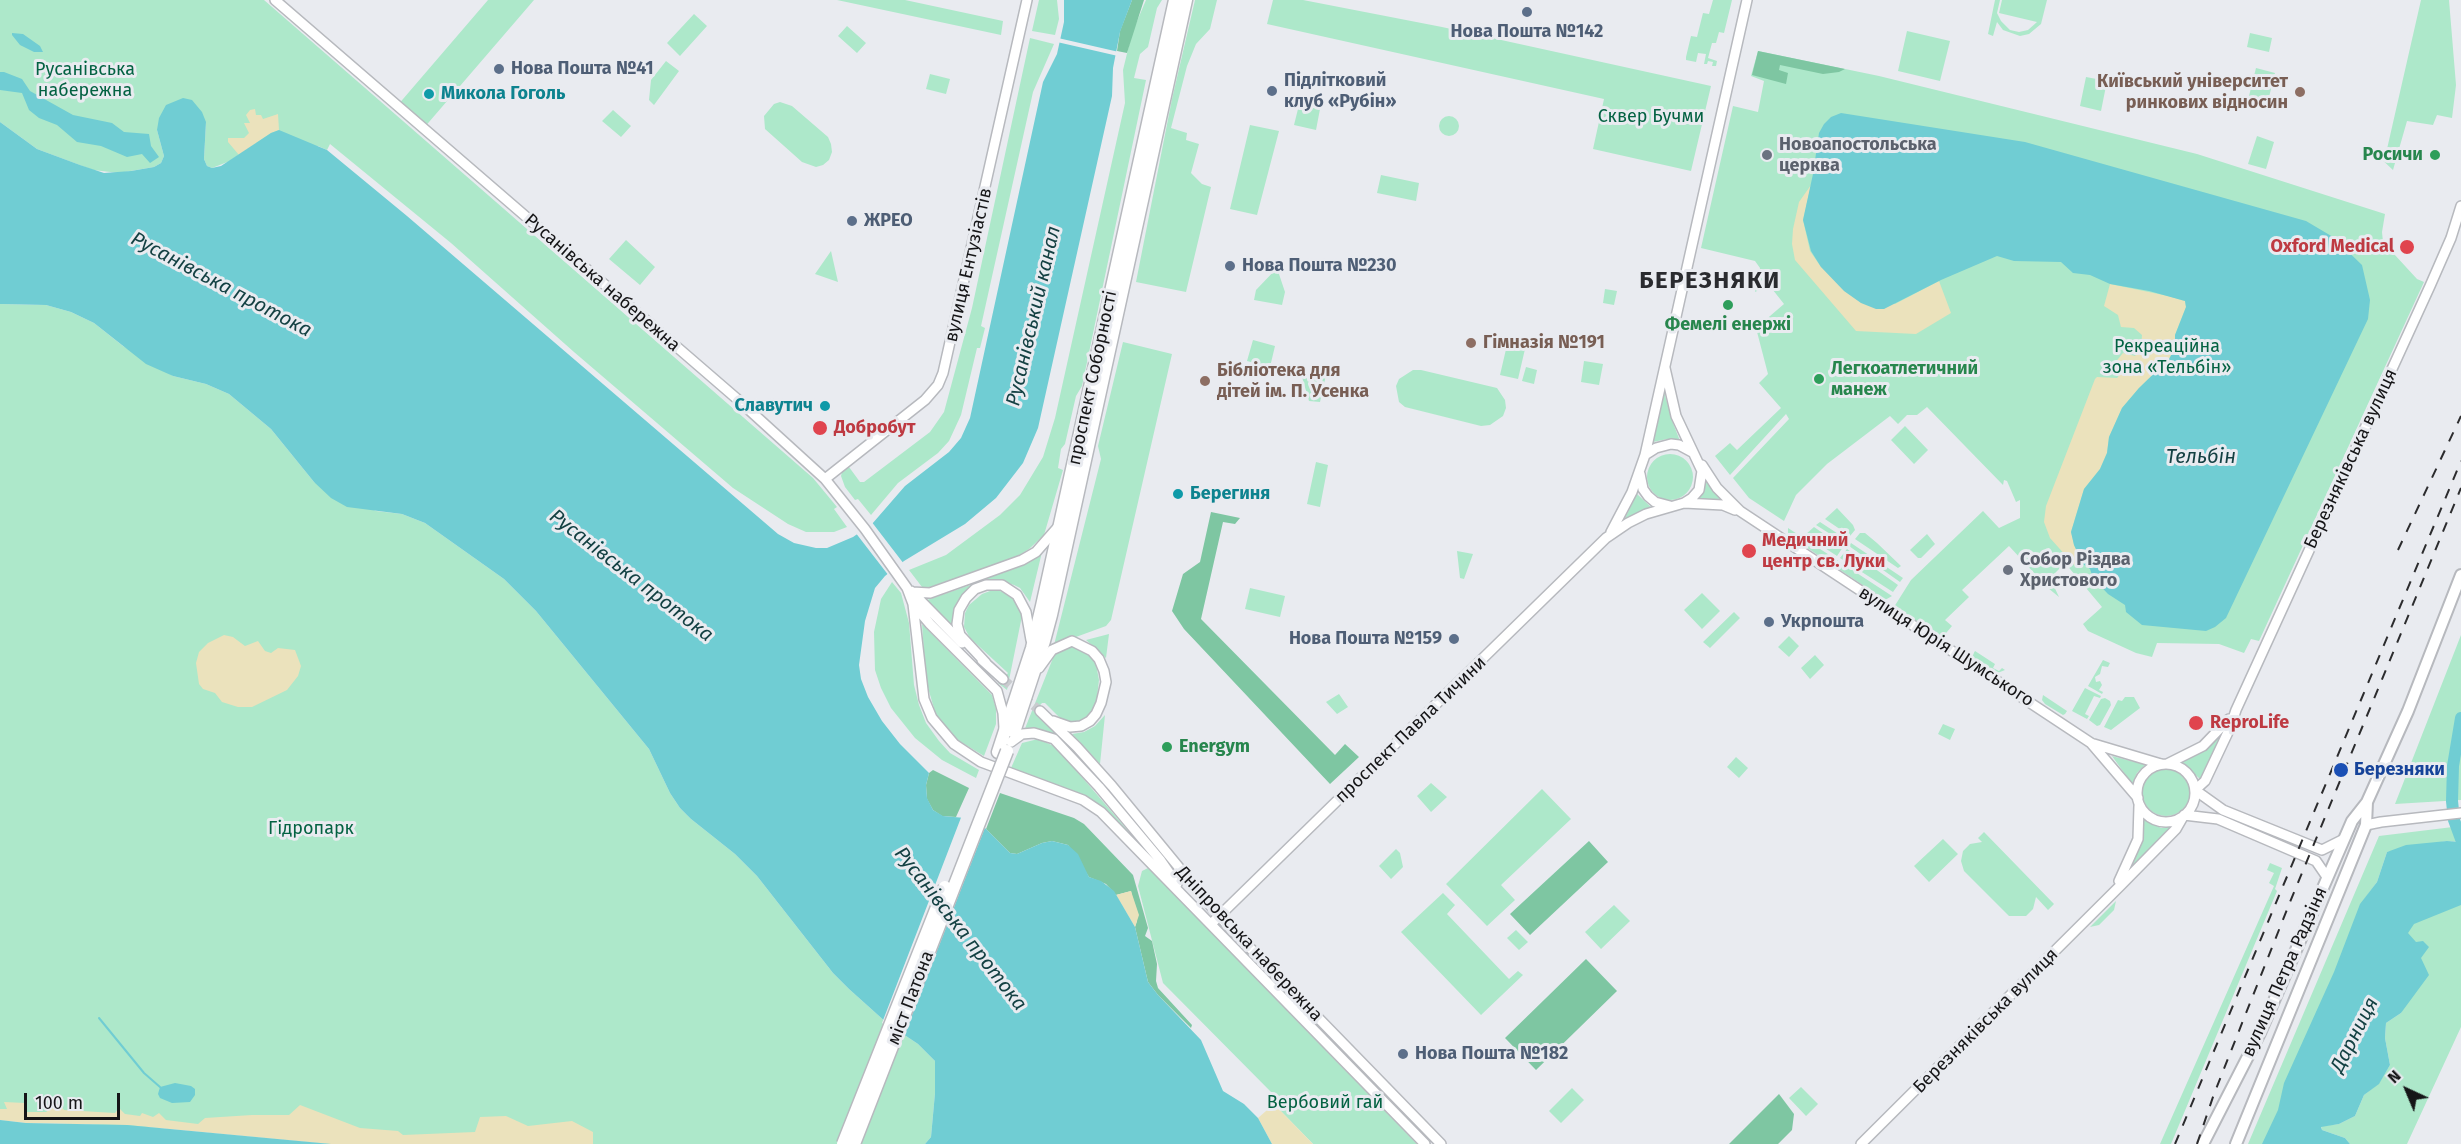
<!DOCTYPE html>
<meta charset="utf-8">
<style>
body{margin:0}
#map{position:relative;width:2461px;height:1144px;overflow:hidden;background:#e9ebf0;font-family:"Fira Sans",sans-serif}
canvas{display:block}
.north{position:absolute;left:2377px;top:1060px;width:60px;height:60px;-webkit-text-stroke:4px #e9ebf0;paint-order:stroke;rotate:316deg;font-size:16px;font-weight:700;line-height:24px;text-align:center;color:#151517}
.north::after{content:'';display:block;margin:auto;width:21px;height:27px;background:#151517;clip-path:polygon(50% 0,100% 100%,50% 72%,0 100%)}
.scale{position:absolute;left:24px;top:1093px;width:96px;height:27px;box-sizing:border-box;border:3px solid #151517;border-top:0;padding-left:8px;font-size:18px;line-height:21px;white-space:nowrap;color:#151517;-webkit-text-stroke:4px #e9ebf0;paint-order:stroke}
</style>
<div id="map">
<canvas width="2461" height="1144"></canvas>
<div class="north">N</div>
<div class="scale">100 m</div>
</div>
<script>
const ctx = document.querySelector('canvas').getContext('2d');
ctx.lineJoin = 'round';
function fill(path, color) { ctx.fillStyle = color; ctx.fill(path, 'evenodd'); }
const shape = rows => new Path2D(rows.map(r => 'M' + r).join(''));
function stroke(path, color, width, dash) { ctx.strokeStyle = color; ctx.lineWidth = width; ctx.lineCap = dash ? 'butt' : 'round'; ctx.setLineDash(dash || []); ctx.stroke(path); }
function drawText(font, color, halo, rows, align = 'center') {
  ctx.font = font + ' "Fira Sans",sans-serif'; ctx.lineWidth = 6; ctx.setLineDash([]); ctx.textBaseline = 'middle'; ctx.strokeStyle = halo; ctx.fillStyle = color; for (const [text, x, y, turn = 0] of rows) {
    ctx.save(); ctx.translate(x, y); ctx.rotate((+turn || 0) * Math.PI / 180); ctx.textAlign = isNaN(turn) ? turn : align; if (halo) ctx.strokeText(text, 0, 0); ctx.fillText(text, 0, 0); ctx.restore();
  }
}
fill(shape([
 [0,0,264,0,813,478,837,507,834,509,847,527,834,532,806,532,788,524,733,488,574,352,451,243,330,144,327,150,318,146,255,143,230,161,212,168,207,166,204,159,206,122,157,130,164,156,161,163,154,167,119,173,93,170,37,149,0,122],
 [488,0,534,0,423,129,397,106],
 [837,0,905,0,1003,21,1001,35],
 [1039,0,1057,0,1059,19,1055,35,1032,31],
 [1146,0,1162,0,1157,8,1148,47,1140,54,1134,78,1146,80,1082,386,1076,396,1065,444,1061,449,1058,468,1063,470,1044,535,1029,549,1018,556,930,587,922,587,909,570,946,555,1000,515,1020,495,1043,457,1055,418,1125,103,1123,70,1132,33],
 [1195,0,1217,0,1210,29,1196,44,1187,66,1171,128,1187,133,1186,140,1199,144,1191,173,1202,184,1211,187,1186,292,1136,282,1172,99],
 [1273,0,1303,0,1442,27,1711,86,1691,171,1593,149,1604,99,1267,24],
 [1713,0,1732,0,1724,33,1719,32,1716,43,1712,43,1708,58,1717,61,1716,66,1712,66,1713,62,1708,61,1707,64,1704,64,1706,54,1698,53,1696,62,1686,60,1686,57,1691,36,1697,37,1703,13,1709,14],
 [1995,0,2000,0,1997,13,2001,21,2010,30,2019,32,2028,30,2037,22,1999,13,2002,0,2047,0,2041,24,2029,34,2020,36,2003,30,1997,22,1993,36,1988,34],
 [2421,0,2449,0,2456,85,2452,118,2437,115,2433,125,2407,121,2393,170,2377,155,2378,149,2387,149],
 [694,14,707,26,680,56,667,43],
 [847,26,866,43,857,53,838,36],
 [1907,31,1950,41,1940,81,1898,71],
 [2250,33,2272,38,2269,52,2247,47],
 [1030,38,1054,44,1033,92,981,326,985,328,980,348,977,348,961,415,949,441,938,453,898,483,871,515,858,499,855,500,845,487,841,476,842,472,849,467,860,482,864,482,930,432,944,412,972,308],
 [1758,51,1879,76,2197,154,2385,214,2382,232,2383,242,2417,279,2424,282,2259,641,2251,639,2244,653,2219,644,2157,643,2152,657,2136,653,2088,631,2083,624,2102,607,2065,563,2050,578,2059,597,2048,588,2009,546,1962,590,1969,597,1945,620,1952,626,1941,639,1894,607,1911,580,1983,511,1999,528,2020,518,2020,500,2016,502,2007,481,2004,480,2003,485,1927,407,1917,415,1907,415,1898,424,1890,416,1827,464,1796,495,1784,521,1749,498,1733,478,1789,419,1786,414,1730,475,1715,456,1730,443,1737,450,1781,408,1759,383,1768,374,1756,328,1784,304,1769,285,1755,292,1760,268,1755,261,1701,248,1733,106,1758,112,1764,81,1751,76],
 [666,61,679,71,654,105,649,100,651,80],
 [2256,68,2275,73,2266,109,2247,104],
 [930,74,950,79,946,94,926,89],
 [2086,77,2107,81,2101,111,2080,106],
 [780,102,792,106,828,137,831,144,832,152,829,160,823,165,816,167,802,162,765,129,764,116,774,104],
 [1299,105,1320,109,1316,130,1294,125],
 [613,110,631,126,621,137,602,121],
 '1439 126a10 10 0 1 1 20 0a10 10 0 1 1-20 0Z',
 [1250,125,1279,131,1257,215,1230,209],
 [2257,136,2274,142,2266,169,2248,164],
 [1381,175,1419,183,1416,201,1377,193],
 [626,240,655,267,640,285,609,259],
 [831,251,838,282,815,274],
 [1277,268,1285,292,1282,305,1254,300,1256,290],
 [1605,289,1617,291,1614,305,1603,303],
 [0,304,46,305,71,312,94,323,123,346,173,376,206,384,229,394,271,429,314,482,376,511,402,514,425,523,504,579,536,611,649,749,670,793,680,808,691,819,735,854,757,876,833,973,849,989,888,1024,918,1044,935,1061,935,1093,931,1137,925,1144,331,1144,165,1128,0,1120],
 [1253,340,1275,346,1270,367,1247,361],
 [1123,342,1172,354,1111,620,1106,626,1054,645,1101,459,1098,446],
 [1507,345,1525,349,1518,379,1500,375],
 [1584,361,1603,364,1599,385,1581,382],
 [1526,367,1537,370,1534,384,1522,381],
 [1413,370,1421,370,1497,388,1505,400,1506,408,1503,416,1490,425,1481,426,1405,407,1399,402,1396,386,1399,379],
 [1326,375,1320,402,1309,401,1302,377],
 [1664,392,1673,423,1680,441,1667,439,1653,442],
 [1905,426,1928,450,1914,464,1891,440],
 '1647 477a23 23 0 1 1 46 0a23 23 0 1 1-46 0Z',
 [1316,462,1328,465,1320,507,1307,504],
 [1706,482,1713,490,1727,504,1698,499],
 [1637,494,1653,509,1624,520],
 [1837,508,1853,525,1855,530,1850,536,1825,519],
 [1820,522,1849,541,1846,544,1816,525],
 [1814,527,1843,547,1837,556,1805,535],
 [1788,528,1892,596,1885,600,1788,535],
 [1860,533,1865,533,1877,543,1901,566,1898,568,1855,539],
 [1927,534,1935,544,1921,558,1918,558,1910,550],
 [1851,543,1903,578,1900,582,1849,546],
 [1847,549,1898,585,1893,592,1840,558],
 [1457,551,1473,554,1464,579,1460,578],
 [1042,552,1030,602,1020,588,1014,585,998,580,985,579,1022,566],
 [892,582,901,593,909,623,914,685,919,705,926,723,939,741,950,753,979,770,976,778,942,760,915,738,891,708,881,688,875,670,874,632,881,599],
 [973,584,960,598,953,619,953,629,927,600],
 [1250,588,1285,596,1280,617,1245,609],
 [990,591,1000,591,1013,597,1023,611,1007,690,998,683,1001,682,1008,673,970,638,964,627,965,613,969,605,982,594],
 [1702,593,1720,611,1702,629,1684,610],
 [1734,612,1740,618,1710,648,1703,642],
 [922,624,992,695,996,709,996,724,984,756,956,739,936,715,926,681],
 [1109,634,1106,658,1086,640],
 [2461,635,2461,800,2395,804],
 [1789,636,1799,646,1789,657,1778,647],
 [1068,647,1080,648,1093,657,1096,664,1099,680,1096,706,1091,716,1076,724,1063,721,1045,703,1042,703,1035,711,1036,714,1059,736,1039,729,1024,731,1053,658,1058,651],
 [1975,651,1995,664,1993,668,1999,671,2002,668,2005,670,1995,674,1971,658],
 [1815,655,1824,665,1810,679,1801,668],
 [2103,660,2110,663,2108,667,2102,666,2100,674,2095,677,2096,682,2100,681,2102,685,2099,690,2103,692,2102,694,2088,686],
 [2085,688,2101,696,2100,698,2094,696,2085,714,2089,716,2087,719,2072,711],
 [1339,694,1348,707,1337,714,1326,702],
 [2043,695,2067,711,2065,714,2063,715,2045,704,2042,700],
 [2125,697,2134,697,2140,708,2111,730,2104,727,2118,700,2122,701],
 [2105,698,2110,701,2111,705,2100,725,2097,726,2089,720,2101,699],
 [1105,715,1100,764,1072,734,1084,732,1095,726],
 [1943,724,1955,729,1950,740,1938,734],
 [2225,729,2202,779,2200,779,2180,761],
 [1038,739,1054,746,1063,755,1148,854,1090,799,1011,768,1022,743],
 [2112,756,2131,761,2146,764,2137,773,2132,784],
 [1736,757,1748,768,1739,778,1727,767],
 '2142 792a24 24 0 1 1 48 0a24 24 0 1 1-48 0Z',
 [1431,783,1447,797,1431,812,1417,796],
 [1542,789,1571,819,1501,885,1515,900,1487,926,1446,884],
 [2143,819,2161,828,2174,826,2131,870,2143,835],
 [2461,826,2461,842,2447,841,2387,852,2377,882,2363,901,2461,904,2461,1027,2407,1144,2350,1144,2345,1138,2322,1130,2321,1126,2339,1124,2355,1116,2364,1095,2379,1083,2390,1065,2385,1038,2386,1023,2401,1013,2421,958,2285,1144,2248,1144,2379,836],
 [1984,832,2054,904,2048,910,2036,897,2033,909,2026,916,2009,916,1964,871,1961,861,1963,851,1970,844,1982,842,1978,838],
 [1943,839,1958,854,1929,882,1914,866],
 [1396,849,1400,853,1403,867,1391,879,1379,866],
 [2270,863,2282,868,2275,889,2277,891,2171,1144,2160,1144,2274,886,2269,883,2274,873,2267,870],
 [1148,868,1214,935,1417,1144,1313,1144,1274,1104,1273,1094,1163,983,1138,886,1142,871],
 [1443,893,1455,905,1447,914,1509,979,1518,971,1523,975,1481,1015,1401,932],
 [2116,901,2114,910,2099,925,2090,927],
 [1614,905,1630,921,1601,949,1585,932],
 [1516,930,1528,942,1519,950,1507,938],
 [1801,1087,1818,1104,1806,1116,1789,1098],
 [1572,1088,1584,1100,1561,1123,1549,1111]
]), '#ade8ca');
fill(shape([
 [1132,0,1144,0,1127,53,1117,51,1120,31],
 [1758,51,1845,69,1839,72,1823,74,1780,65,1779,70,1788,73,1786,84,1752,75],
 [1211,512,1240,518,1235,524,1223,522,1201,619,1335,755,1345,744,1359,757,1330,784,1184,629,1172,611,1183,574,1200,562],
 [933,770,969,788,956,817,942,816,933,810,927,799,926,785,929,773],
 [1000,793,1074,818,1084,824,1133,875,1148,928,1145,936,1152,941,1157,964,1156,981,1158,988,1192,1025,1191,1028,1158,995,1148,982,1135,927,1137,921,1131,891,1116,895,1106,884,1089,877,1068,845,1052,841,1042,843,1017,854,1010,853,986,829],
 [1589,841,1608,862,1530,935,1510,914],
 [1586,959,1617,991,1536,1070,1505,1038],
 [1779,1094,1794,1114,1792,1130,1778,1144,1729,1144]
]), '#7ec6a2');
fill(shape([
 [255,109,256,115,261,115,263,119,278,114,279,130,271,133,239,155,228,142,228,138,244,138,249,133,244,123,250,123,246,115,250,110],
 [1811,185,1803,220,1810,251,1821,267,1895,304,1939,281,1951,313,1916,334,1856,331,1795,260,1792,244,1793,229,1799,202],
 [2110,284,2168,296,2185,301,2186,307,2175,335,2175,348,2169,359,2139,388,2122,408,2109,437,2107,453,2100,469,2084,489,2071,532,2074,545,2083,564,2076,567,2050,538,2044,522,2046,506,2095,379,2097,377,2117,378,2121,373,2114,364,2123,353,2135,356,2141,348,2142,335,2134,328,2121,327,2118,315,2104,306],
 [224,635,233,637,245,646,258,641,265,651,271,653,278,648,295,650,301,666,298,676,287,690,252,707,238,707,222,702,215,693,203,689,199,684,196,663,199,652,208,643],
 [1131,891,1139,915,1135,927,1116,895],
 [4,1102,25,1103,26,1112,46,1112,59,1103,64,1110,115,1113,119,1108,125,1114,140,1116,142,1113,153,1117,159,1113,166,1120,198,1124,205,1118,252,1115,289,1115,300,1105,360,1128,398,1131,403,1135,475,1132,480,1117,506,1116,528,1126,572,1121,593,1132,593,1144,331,1144,127,1125,26,1123,0,1120,0,1109,7,1109],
 [1274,1104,1313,1144,1272,1144,1258,1118]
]), '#ebe2bc');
fill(shape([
 [1064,0,1132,0,1120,32,1113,68,1112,96,1038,428,1023,463,996,498,965,524,904,561,885,576,875,588,865,621,859,665,861,679,868,697,882,721,900,744,929,773,926,785,927,798,933,810,943,816,976,819,1010,853,1017,854,1042,843,1052,841,1068,845,1078,854,1089,877,1101,881,1114,891,1135,927,1148,982,1158,995,1201,1040,1223,1091,1244,1104,1258,1118,1272,1144,925,1144,931,1137,935,1093,935,1061,918,1044,888,1024,849,989,833,973,757,876,735,854,691,819,680,808,670,793,649,749,536,611,504,579,425,523,402,514,347,507,331,498,314,482,271,429,229,394,206,384,173,376,146,364,94,323,71,312,46,305,0,304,0,122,37,149,80,165,104,173,131,171,154,167,161,163,164,156,157,130,159,118,166,105,183,98,192,100,202,112,206,122,204,159,207,166,212,168,221,166,271,133,279,130,327,150,407,216,778,534,794,543,816,548,827,548,853,537,872,524,905,486,949,452,961,438,970,418,1043,82,1057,54,1064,22],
 [12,33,23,34,40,46,43,52,34,52,20,45,12,35],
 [0,72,4,72,22,79,30,91,73,115,112,123,124,132,149,134,151,146,159,157,150,163,142,154,127,157,101,146,77,142,57,125,39,118,29,110,22,93,0,90],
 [1841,113,2025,142,2306,221,2333,237,2362,265,2370,300,2368,319,2226,618,2215,627,2206,631,2142,625,2126,612,2125,605,2108,594,2093,578,2090,569,2083,564,2074,545,2071,532,2084,489,2100,469,2107,453,2109,437,2122,408,2139,388,2169,359,2175,348,2175,335,2186,307,2185,301,2149,291,2110,284,2090,275,2073,273,2061,262,2014,261,1997,256,1941,280,1884,309,1876,309,1861,303,1844,291,1821,267,1811,251,1803,220,1813,174,1819,133,1824,124,1831,117],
 [2447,841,2461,842,2461,905,2414,924,2408,933,2416,942,2423,941,2429,947,2421,958,2429,975,2401,1013,2386,1023,2385,1038,2390,1065,2379,1084,2364,1095,2355,1116,2339,1124,2321,1127,2322,1130,2345,1138,2350,1144,2262,1144,2278,1110,2284,1083,2334,972,2360,904,2377,882,2387,852,2406,845],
 [175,1083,191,1086,195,1089,195,1095,190,1102,172,1103,160,1098,158,1094,160,1087],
 [0,1120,26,1123,127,1125,331,1144,0,1144]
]), '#70cdd3');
fill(shape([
 [1058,38,1119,52,1118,56,1057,42],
 [871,521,904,564,889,576,855,532],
 [962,815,977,816,986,825,903,1038,882,1023]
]), '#e9ebf0');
stroke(shape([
 [99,1018,144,1073,160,1087]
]), '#70cdd3', 2);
stroke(shape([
 [2461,718,2453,766,2452,801,2454,820,2461,839]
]), '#70cdd3', 12);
stroke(shape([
 [1003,679,1040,711]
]), '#c9cbcf', 9, [9, 4.5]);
const secondary = shape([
 [275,0,736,398,825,479,865,529,907,588,913,604,924,699,932,718,954,744,981,762,1083,800,1101,812,1425,1144],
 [1645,455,1656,448,1671,444,1679,445,1692,452],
 [1702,465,1717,488,1740,511,2091,743,2138,798],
 [1640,474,1643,489,1648,496,1655,502,1670,506],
 [825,479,925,400,938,385,943,373,1027,0],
 [1684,503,1723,505,1735,510],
 [1611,532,1632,492,1645,455,1747,0],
 [911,591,962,643],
 [912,592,930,593,1022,560,1036,552,1058,527],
 [913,604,930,624,997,691,1003,713,1004,728],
 [982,660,1003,679],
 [986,663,960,635,957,624,959,610,966,598,975,589,986,585,1002,585,1017,595,1026,612,1031,640],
 [1039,668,1052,650,1072,641,1092,651,1099,659,1104,671,1106,682,1101,703,1096,714,1090,721,1081,726,1070,727,1053,721],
 [1040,711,1077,747,1112,786,1219,916,1441,1144],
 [1011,742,1022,734,1034,733,1054,739,1099,787,1161,861,1177,884],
 [2094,744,2161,764],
 [2167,764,2203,746,2229,719],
 '2137 793a29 29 0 1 1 58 0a29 29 0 1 1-58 0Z',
 [2195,790,2205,781,2230,728,2236,710,2430,286,2451,238,2461,206],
 [2195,790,2223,810,2322,850,2344,839],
 [2184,815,2218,819,2316,861,2327,877],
 [2366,825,2381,822,2461,813],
 [2119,881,2138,839,2139,806],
 [1211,924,1606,538,1628,523,1646,514,1684,503,1692,498,1699,490,1702,471,1676,416,1665,368],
 [1861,1144,2122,884,2176,829,2184,815]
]);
const primary = shape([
 [2203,1144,2260,1033,2352,821,2367,802,2408,711,2461,575],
 [2236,1144,2366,825,2367,802]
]);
const highway = shape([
 [1014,732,1044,641,1051,615,1186,0],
 [998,752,1032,648,1042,606,1175,0]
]);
stroke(secondary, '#b7b9be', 12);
stroke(primary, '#b7b9be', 14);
stroke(highway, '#b7b9be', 15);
stroke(secondary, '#fff', 9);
stroke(primary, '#fff', 10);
stroke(highway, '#fff', 12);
stroke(shape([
 [2398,550,2461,416],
 [2175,1144,2461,461],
 [2197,1144,2214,1094,2290,902,2461,488]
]), '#2c2c2e', 2, [10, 10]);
const highwayBridge = shape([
 [843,1144,945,887],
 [854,1144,1007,751]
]);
stroke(highwayBridge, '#b7b9be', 15, []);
stroke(highwayBridge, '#fff', 12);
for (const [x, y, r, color] of [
 [1527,12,6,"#5c6f8a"],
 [499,69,6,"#5c6f8a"],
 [1272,91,6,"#5c6f8a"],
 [2300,92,6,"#8d6e63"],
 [429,94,6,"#0f9aa8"],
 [1767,155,6,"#6b7280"],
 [2435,155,6,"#2e9e5b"],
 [852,221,6,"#5c6f8a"],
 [2407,247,8,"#e0444e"],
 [1230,266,6,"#5c6f8a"],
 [1728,305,6,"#2e9e5b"],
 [1471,343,6,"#8d6e63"],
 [1819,379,6,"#2e9e5b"],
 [1205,381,6,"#8d6e63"],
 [825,406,6,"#0f9aa8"],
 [820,428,8,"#e0444e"],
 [1178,494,6,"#0f9aa8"],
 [1749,551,8,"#e0444e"],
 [2008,570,6,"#6b7280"],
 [1769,622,6,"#5c6f8a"],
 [1454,639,6,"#5c6f8a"],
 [2196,723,8,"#e0444e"],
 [1167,747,6,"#2e9e5b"],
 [2341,770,8,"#1a4fb4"],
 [1403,1054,6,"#5c6f8a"]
]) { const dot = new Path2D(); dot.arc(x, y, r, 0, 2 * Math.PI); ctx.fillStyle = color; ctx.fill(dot); stroke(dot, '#e9ebf0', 2); }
drawText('bold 18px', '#4e5e75', '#e9ebf0', [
 ["Нова Пошта №142",1527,32,"center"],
 ["Нова Пошта №41",511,69],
 ["Підлітковий",1284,81],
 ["клуб «Рубін»",1284,102],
 ["ЖРЕО",864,221],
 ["Нова Пошта №230",1242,266],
 ["Укрпошта",1781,622],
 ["Нова Пошта №159",1442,639,"right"],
 ["Нова Пошта №182",1415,1054]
], 'left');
drawText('18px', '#036242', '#e9ebf0', [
 ["Русанівська",85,70],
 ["набережна",85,91],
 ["Сквер Бучми",1651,117],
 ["Рекреаційна",2167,347],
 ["зона «Тельбін»",2167,368],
 ["Гідропарк",311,829],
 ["Вербовий гай",1325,1103]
]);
drawText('bold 18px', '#785e54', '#e9ebf0', [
 ["Київський університет",2288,82,"right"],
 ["ринкових відносин",2288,103,"right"],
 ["Гімназія №191",1483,343],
 ["Бібліотека для",1217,371],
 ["дітей ім. П. Усенка",1217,392]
], 'left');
drawText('bold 18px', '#0d838f', '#e9ebf0', [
 ["Микола Гоголь",441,94],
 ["Славутич",813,406,"right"],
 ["Берегиня",1190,494]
], 'left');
drawText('bold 18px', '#5b616d', '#e9ebf0', [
 ["Новоапостольська",1779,145],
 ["церква",1779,166],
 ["Собор Різдва",2020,560],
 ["Христового",2020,581]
], 'left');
drawText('bold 18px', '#27864d', '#e9ebf0', [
 ["Росичи",2423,155,"right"],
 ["Фемелі енержі",1728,325,"center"],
 ["Легкоатлетичний",1831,369],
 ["манеж",1831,390],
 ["Energym",1179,747]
], 'left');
drawText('bold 18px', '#be3a42', '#e9ebf0', [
 ["Oxford Medical",2394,247,"right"],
 ["Добробут",834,428],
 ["Медичний",1762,541],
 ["центр св. Луки",1762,562],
 ["ReproLife",2210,723]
], 'left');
drawText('18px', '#151517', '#e9ebf0', [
 ["вулиця Ентузіастів",969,265,-77],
 ["Русанівська набережна",602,283,41],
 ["проспект Соборності",1093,378,-78],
 ["Березняківська вулиця",2351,459,-65],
 ["вулиця Юрія Шумського",1946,647,33],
 ["проспект Павла Тичини",1411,730,-44],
 ["Дніпровська набережна",1249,944,47],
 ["вулиця Петра Радзіня",2285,972,-66],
 ["міст Патона",911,998,-69],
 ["Березняківська вулиця",1986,1021,-45]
]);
drawText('bold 18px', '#164399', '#e9ebf0', [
 ["Березняки",2354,770]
], 'left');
drawText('italic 20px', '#144143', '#e9ebf0', [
 ["Русанівська протока",221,285,28],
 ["Русанівський канал",1034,316,-77],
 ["Тельбін",2201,457],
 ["Русанівська протока",631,576,38],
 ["Русанівська протока",960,929,52],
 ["Дарниця",2355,1035,-63]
]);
ctx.letterSpacing = '1.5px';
drawText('bold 24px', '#2a2b2f', '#e9ebf0', [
 ["БЕРЕЗНЯКИ",1710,281]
]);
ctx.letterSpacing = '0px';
</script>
